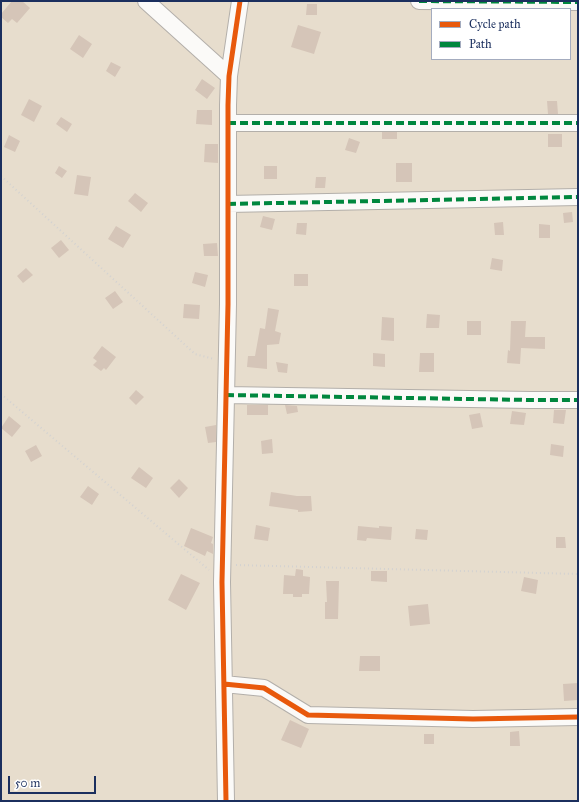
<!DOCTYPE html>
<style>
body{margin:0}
#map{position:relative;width:579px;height:802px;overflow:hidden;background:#e7ddcd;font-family:"IM FELL Great Primer",serif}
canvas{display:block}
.frame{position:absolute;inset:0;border:2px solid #1b2f5e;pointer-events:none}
.legend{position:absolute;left:431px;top:8px;width:140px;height:52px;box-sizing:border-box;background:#fff;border:1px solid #a4acbf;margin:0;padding:5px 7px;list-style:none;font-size:12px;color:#1b2f5e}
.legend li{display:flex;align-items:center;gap:8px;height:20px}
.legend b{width:20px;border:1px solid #a4acbf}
.scale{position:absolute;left:8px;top:776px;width:88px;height:18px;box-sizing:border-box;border:2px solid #1b2f5e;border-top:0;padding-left:5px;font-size:12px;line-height:14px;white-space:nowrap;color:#1b2f5e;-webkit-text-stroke:3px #fff;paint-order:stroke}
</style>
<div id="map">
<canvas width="579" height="802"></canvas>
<div class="frame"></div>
<ul class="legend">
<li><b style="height:5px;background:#e8590c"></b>Cycle path</li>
<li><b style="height:5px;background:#00873e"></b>Path</li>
</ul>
<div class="scale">50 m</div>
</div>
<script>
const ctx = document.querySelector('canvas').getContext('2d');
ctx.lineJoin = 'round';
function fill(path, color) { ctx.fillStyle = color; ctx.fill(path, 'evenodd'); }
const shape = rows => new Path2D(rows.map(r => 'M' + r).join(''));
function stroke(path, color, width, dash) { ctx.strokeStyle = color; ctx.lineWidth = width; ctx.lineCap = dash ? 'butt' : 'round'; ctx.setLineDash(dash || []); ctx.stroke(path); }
fill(shape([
 [12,1,22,1,30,8,17,23,12,19,8,23,1,17,1,14],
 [307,4,317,4,317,15,306,15],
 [298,25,321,32,314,54,291,47],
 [79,35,92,44,83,58,70,49],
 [111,62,121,67,115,77,106,71],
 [202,79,215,88,207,99,195,90],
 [29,99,42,106,34,122,21,115],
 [547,101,557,101,558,114,548,114],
 [197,110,212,110,212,125,196,124],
 [61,117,72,124,67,132,56,124],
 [382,132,397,132,397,139,382,139],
 [548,134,562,134,562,147,548,147],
 [9,135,20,141,15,152,4,147],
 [349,138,360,142,356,153,345,150],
 [205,144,218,144,218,163,204,162],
 [396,163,412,163,412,182,396,182],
 [59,166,67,171,62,178,55,173],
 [264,166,277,166,277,179,264,179],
 [77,175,91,177,88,196,74,194],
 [316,177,326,177,325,188,315,188],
 [135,193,148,203,141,212,128,201],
 [572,212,573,222,564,223,563,213],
 [263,216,275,219,272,230,260,227],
 [503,222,504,235,495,235,494,223],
 [297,223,307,223,306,235,296,234],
 [539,224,550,225,550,238,539,238],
 [116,226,131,235,123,248,108,239],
 [61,240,69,250,59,258,51,248],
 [217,243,218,256,204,256,203,244],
 [492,258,503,260,502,271,490,269],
 [26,268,33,275,23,283,17,276],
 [195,272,208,275,205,287,192,283],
 [294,274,308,274,308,286,294,286],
 [115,291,123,302,113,309,105,298],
 [184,304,200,305,199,319,183,318],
 [268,308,279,310,275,331,281,333,279,344,267,345,267,369,247,367,248,356,255,356,260,328,265,329],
 [427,314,440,315,439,328,426,328],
 [382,317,394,318,394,341,381,340],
 [467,321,481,321,481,335,467,335],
 [511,321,526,321,525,337,545,337,545,349,521,348,520,364,507,363,508,350,510,351],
 [102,346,116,357,106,370,104,368,101,371,93,365,97,361,93,358],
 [373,353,385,354,385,367,373,366],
 [420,353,434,353,434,372,419,372],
 [276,362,288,364,287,373,278,372],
 [136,390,144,397,136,405,129,398],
 [247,405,268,405,268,415,247,415],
 [285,405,297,406,298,412,287,414],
 [554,410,566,410,564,424,553,423],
 [512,411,526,413,524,425,510,424],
 [480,413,483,427,472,429,469,415],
 [9,416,21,426,12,437,1,428],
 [216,425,216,442,208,443,205,427],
 [272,439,273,453,262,454,261,441],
 [551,444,564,446,563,457,550,455],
 [36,445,42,456,31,462,25,451],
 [139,467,153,478,146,488,131,478],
 [179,479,188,488,179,498,170,488],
 [88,486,99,494,92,505,80,497],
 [271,492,297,496,311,496,312,511,298,512,298,510,269,506],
 [256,525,270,528,268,541,254,539],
 [358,526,379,528,379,526,392,527,391,540,367,538,366,541,357,540],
 [191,528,213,537,211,543,213,544,213,554,207,551,205,556,184,546],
 [416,529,428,530,427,540,415,539],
 [556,537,565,537,566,548,556,548],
 [296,569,303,570,303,576,310,577,309,594,302,594,302,597,293,597,293,594,283,594,284,575,295,576],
 [371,571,387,571,387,582,371,581],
 [181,574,200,583,186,610,168,600],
 [524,577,538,580,536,594,521,591],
 [326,581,339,581,338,619,325,619,325,602,327,602],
 [428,604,430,624,410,626,408,606],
 [360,656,380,656,380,671,359,671],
 [578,683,578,700,564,701,563,684],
 [290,720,309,729,301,748,281,740],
 [519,731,520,746,510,746,510,732],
 [424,734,434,734,434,744,424,744]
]), '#d5c5b8');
const minor = shape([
 [146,1,229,76],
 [419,1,578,2],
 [228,123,578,123],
 [228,204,578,197],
 [226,395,530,400,578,400],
 [224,684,264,688,308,715,473,719,578,717],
 [226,801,222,582,228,304,228,105,229,76,240,1]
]);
stroke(minor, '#b3afaa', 18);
stroke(shape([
 [1,176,195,354,214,359],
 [1,394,209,570],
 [236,565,578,574]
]), '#d3d2d1', 2, [1, 3]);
stroke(minor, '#fbfaf8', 16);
stroke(shape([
 [419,1,578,2],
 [228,123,578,123],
 [228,204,578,197],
 [226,395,530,400,578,400]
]), '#00873e', 4, [8, 4]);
stroke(shape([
 [224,684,264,688,308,715,473,719,578,717],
 [226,801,222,582,228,304,228,105,229,76,240,1]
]), '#e8590c', 5);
</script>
